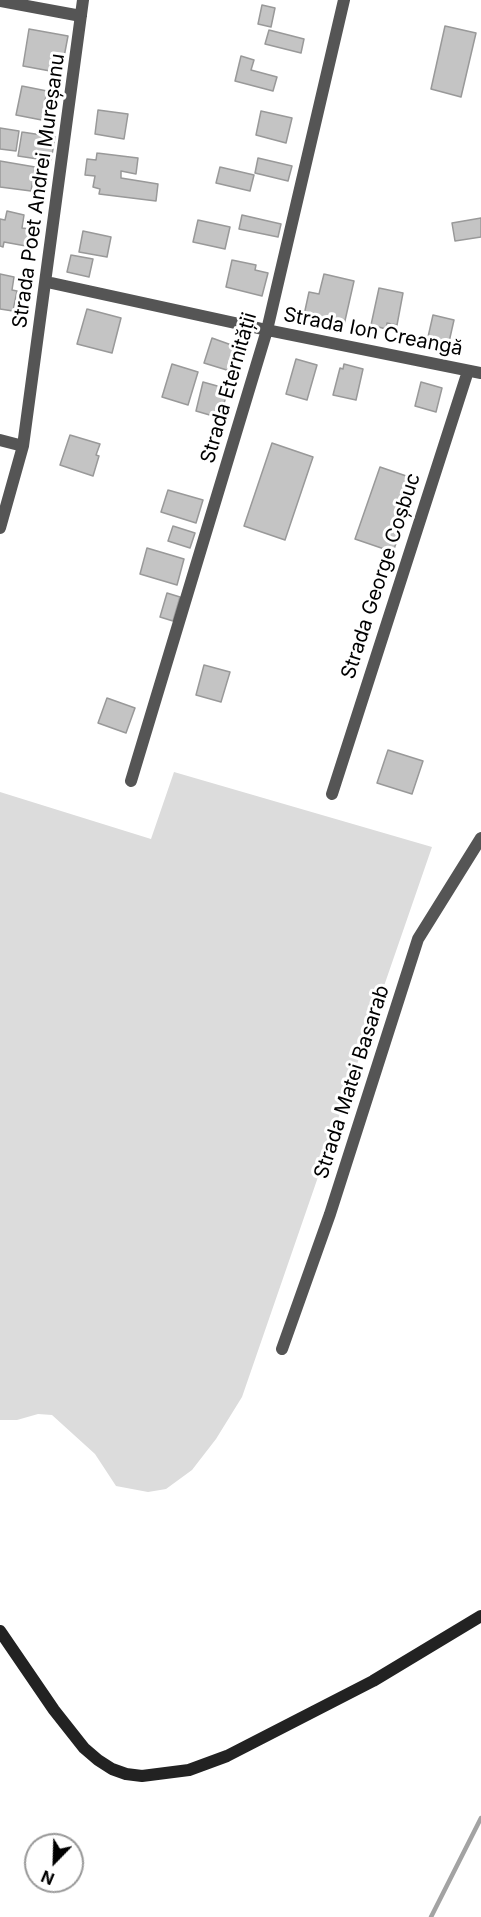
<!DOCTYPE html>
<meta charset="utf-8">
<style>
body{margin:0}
#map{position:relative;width:481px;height:1917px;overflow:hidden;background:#fff;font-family:Inter,sans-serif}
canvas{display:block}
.north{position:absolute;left:24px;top:1833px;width:60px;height:60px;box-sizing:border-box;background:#fff;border:2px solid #999;border-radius:50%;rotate:203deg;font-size:16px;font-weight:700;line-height:24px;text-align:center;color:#000}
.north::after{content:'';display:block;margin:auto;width:21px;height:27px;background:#000;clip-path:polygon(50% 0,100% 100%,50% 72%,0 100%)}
</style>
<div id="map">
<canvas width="481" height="1917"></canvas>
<div class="north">N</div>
</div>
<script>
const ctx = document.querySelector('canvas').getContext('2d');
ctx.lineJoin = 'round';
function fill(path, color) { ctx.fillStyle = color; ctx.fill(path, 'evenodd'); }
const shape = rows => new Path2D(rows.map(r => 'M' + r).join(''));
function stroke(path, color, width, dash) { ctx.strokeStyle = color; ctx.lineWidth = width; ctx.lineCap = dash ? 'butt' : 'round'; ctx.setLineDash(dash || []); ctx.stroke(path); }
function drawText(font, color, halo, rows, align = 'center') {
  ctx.font = font + ' Inter,sans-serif'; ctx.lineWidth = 6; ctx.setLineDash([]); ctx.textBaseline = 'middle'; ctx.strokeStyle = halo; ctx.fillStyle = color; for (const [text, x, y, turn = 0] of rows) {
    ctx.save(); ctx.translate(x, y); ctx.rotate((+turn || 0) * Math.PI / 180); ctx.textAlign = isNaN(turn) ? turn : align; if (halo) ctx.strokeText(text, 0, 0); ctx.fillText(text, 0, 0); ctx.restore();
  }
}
fill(shape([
 [174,772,432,847,242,1397,216,1439,192,1470,166,1489,148,1492,116,1486,95,1454,52,1415,38,1414,17,1420,0,1420,0,792,151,839]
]), '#dcdcdc');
stroke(shape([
 [431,1917,481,1818]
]), '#a3a3a3', 4.5);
const building = shape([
 [262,5,275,8,271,27,258,24,262,5],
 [445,26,476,33,461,97,431,89,445,26],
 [29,29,68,36,61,73,23,66,29,29],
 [269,30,304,39,301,53,265,44,269,30],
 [241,56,254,60,251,70,277,77,273,91,235,81,241,56],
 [22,86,47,91,45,101,55,103,52,122,16,115,22,86],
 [98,110,128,114,124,139,95,134,98,110],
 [261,111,292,118,286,143,256,135,261,111],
 [0,128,19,131,16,151,0,149,0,128],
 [22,132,55,137,51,161,18,156,22,132],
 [97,153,138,158,136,174,121,171,121,178,158,184,156,201,99,194,100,189,93,187,95,176,85,175,87,159,96,160,97,153],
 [258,158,292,166,288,181,255,173,258,158],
 [0,161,35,167,31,191,0,187,0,161],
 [220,167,254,175,250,191,216,183,220,167],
 [7,211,24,215,22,228,39,230,37,248,4,242,3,247,0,246,0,219,5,220,7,211],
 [242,215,281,224,278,237,239,229,242,215],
 [481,218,481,237,455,241,452,223,481,218],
 [198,220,230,227,225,249,193,242,198,220],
 [83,231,111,237,107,257,79,252,83,231],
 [71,255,93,259,89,277,67,272,71,255],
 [232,260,256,265,255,270,268,273,262,296,226,287,232,260],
 [0,274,14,277,12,290,17,291,13,311,0,309,0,274],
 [324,274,354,281,344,325,304,315,309,292,319,294,324,274],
 [379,288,403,293,397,325,387,323,386,329,371,325,379,288],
 [87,309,121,318,112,353,77,344,87,309],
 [433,315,454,320,449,342,428,337,433,315],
 [212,338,237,347,230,371,204,363,212,338],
 [296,359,317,365,307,400,286,394,296,359],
 [172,364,198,372,188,405,162,397,172,364],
 [344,364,363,369,356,400,333,395,340,368,343,369,344,364],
 [203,382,228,389,220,418,196,411,203,382],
 [421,382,442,388,436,412,415,406,421,382],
 [70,435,100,444,96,455,99,456,93,476,60,465,70,435],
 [272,443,313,457,285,540,244,526,272,443],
 [380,467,418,480,393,552,355,539,380,467],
 [168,490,203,500,196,523,161,512,168,490],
 [173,526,195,533,190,548,168,541,173,526],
 [147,548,184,559,177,585,140,574,147,548],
 [167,593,180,597,173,621,160,617,167,593],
 [204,665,230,672,221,702,196,695,204,665],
 [107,698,135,708,126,733,98,723,107,698],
 [388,750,423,761,412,794,377,783,388,750]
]);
fill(building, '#c4c4c4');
stroke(building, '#999', 1.5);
stroke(shape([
 [0,1,81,16],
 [47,282,267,330,481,373],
 [0,440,23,446],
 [0,528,23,446,83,0],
 [131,781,267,330,344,0],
 [332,794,468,371],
 [282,1349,330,1214,418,939,481,838]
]), '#555', 12);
stroke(shape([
 [0,1631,54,1710,84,1748,98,1760,112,1769,126,1774,142,1776,189,1770,227,1756,373,1681,481,1616]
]), '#222', 12);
drawText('20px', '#000', '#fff', [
 ["Strada Poet Andrei Mureșanu",39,191,-82],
 ["Strada Ion Creangă",373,332,11],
 ["Strada Eternității",229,388,-74],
 ["Strada George Coșbuc",381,576,-72],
 ["Strada Matei Basarab",352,1082,-72]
]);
</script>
